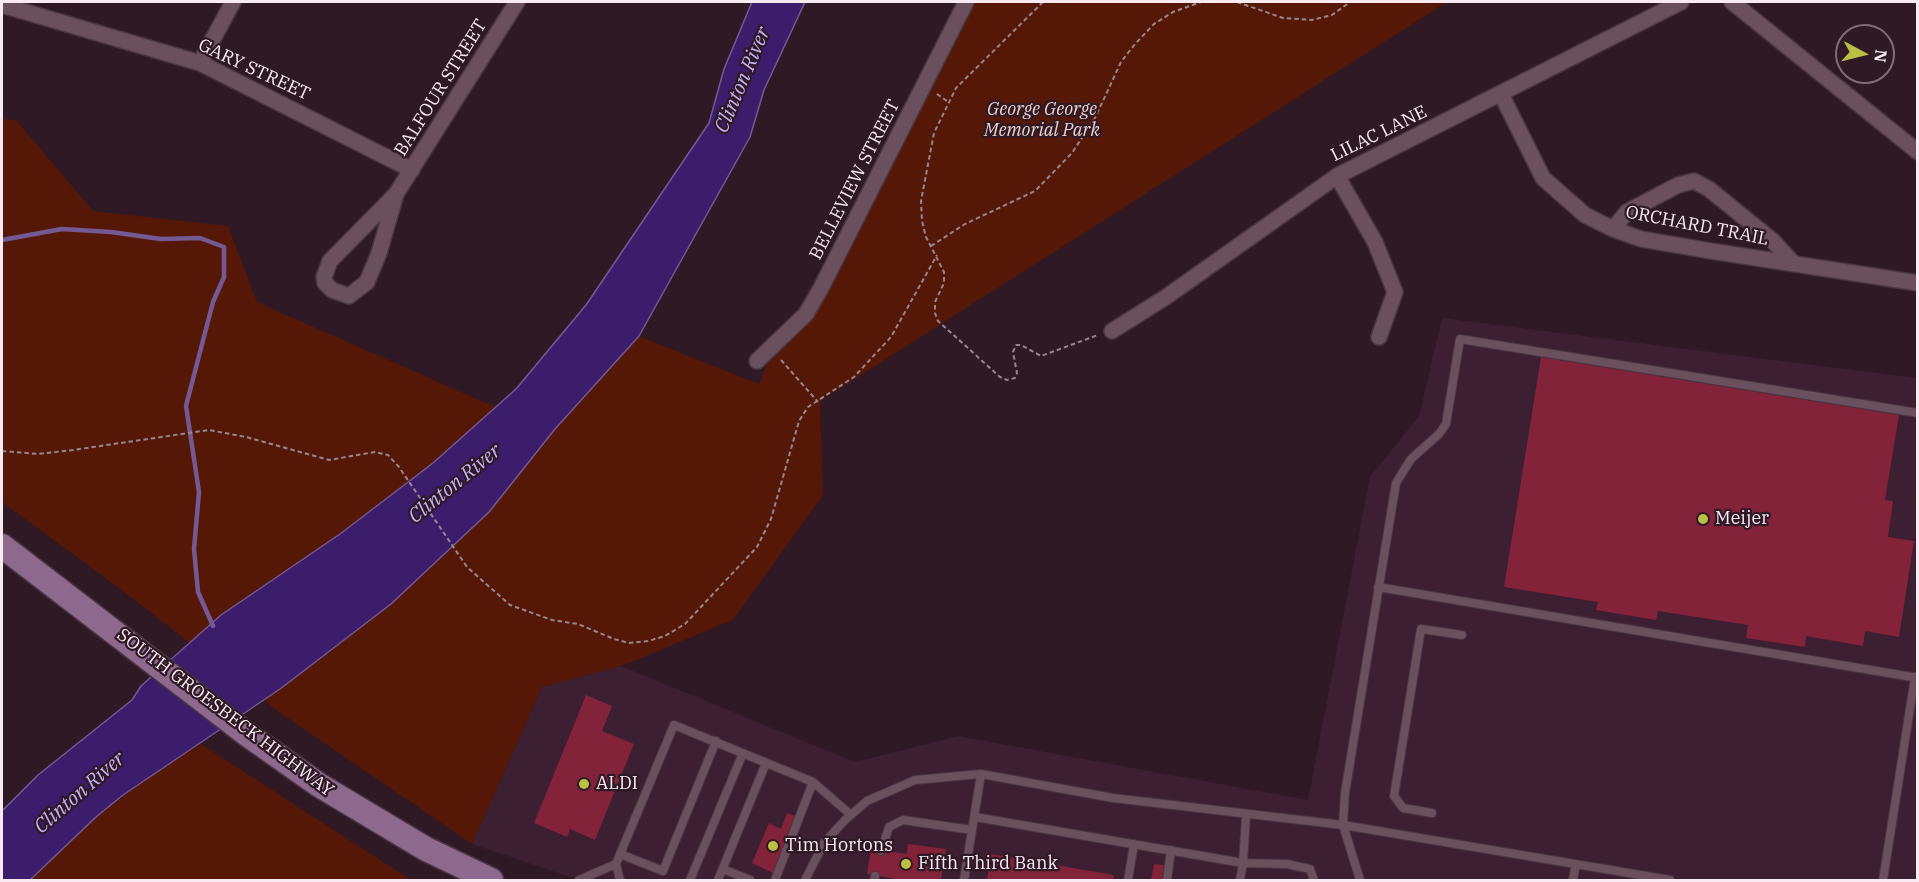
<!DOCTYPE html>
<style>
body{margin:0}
#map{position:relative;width:1919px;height:882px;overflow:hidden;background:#2f1925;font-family:"IBM Plex Serif",serif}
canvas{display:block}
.frame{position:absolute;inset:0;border:3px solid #f9e9f1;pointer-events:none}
.north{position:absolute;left:1835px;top:24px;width:60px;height:60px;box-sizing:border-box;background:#2f1925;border:2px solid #806c77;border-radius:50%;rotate:97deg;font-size:16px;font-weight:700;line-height:24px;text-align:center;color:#f9e9f1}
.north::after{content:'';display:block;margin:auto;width:21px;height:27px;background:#bbc044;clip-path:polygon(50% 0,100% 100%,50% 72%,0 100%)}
</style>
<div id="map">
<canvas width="1919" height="882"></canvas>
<div class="frame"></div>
<div class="north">N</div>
</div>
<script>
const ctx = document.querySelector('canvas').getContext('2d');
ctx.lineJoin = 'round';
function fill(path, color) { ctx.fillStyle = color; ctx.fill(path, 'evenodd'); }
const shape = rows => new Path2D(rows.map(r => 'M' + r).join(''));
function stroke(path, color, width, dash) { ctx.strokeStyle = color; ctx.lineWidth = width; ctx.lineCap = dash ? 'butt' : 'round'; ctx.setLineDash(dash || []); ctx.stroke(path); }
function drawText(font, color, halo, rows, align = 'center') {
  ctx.font = font + ' "IBM Plex Serif",serif'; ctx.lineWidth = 4.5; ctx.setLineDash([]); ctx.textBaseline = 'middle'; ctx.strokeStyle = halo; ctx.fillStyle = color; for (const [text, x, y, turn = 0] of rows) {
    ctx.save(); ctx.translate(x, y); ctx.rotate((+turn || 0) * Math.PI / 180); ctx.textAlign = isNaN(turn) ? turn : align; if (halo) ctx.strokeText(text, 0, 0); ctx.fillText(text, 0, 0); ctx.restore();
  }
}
fill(shape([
 [1442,318,1917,378,1917,880,579,880,472,844,542,687,621,666,855,762,958,736,1308,800,1370,477,1419,416]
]), '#3c1f30');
fill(shape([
 [966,2,1447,2,820,401,823,495,733,620,621,666,542,687,472,844,279,712,123,591,2,502,2,118,17,121,93,211,228,226,257,302,495,407,555,429,639,336,759,384,777,342,806,314],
 [201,744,411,880,30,880,96,817,156,772]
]), '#551806');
const water = shape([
 [752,2,805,2,764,90,750,137,639,336,555,429,489,512,391,604,280,689,123,795,96,817,30,880,2,880,2,811,38,775,132,700,141,686,221,615,340,534,433,463,516,389,586,305,709,123,724,69,752,2]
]);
fill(water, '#3b1d6c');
stroke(water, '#745a94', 1.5);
stroke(shape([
 [2,240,62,229,111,232,161,239,200,238,224,247,224,277,213,302,186,406,199,492,194,549,198,592,213,626]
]), '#745a94', 4.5);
fill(shape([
 [1541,357,1899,415,1885,500,1893,501,1888,537,1914,541,1899,637,1865,631,1863,646,1806,636,1805,647,1746,638,1748,625,1658,611,1656,620,1596,610,1598,602,1504,587],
 [586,695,612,706,602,731,634,744,595,840,570,829,567,837,534,823],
 [787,813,798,817,775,874,752,863,769,823,781,829],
 [908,844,946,849,941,880,902,880,867,874,871,849,907,854],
 [991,854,1114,875,1113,880,987,880],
 [1154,864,1164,865,1162,880,1151,880]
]), '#82233a');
const service = shape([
 [1378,587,1918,678],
 [1432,813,1403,808,1394,796,1421,629,1462,635],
 [1246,816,1243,863,1287,864,1310,869,1314,880],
 [975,817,1243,863,1240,880],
 [881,851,889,827,903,820,972,830],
 [620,854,663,871,716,741],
 [616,864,674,725,813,782,851,815],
 [723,869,750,880],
 [579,880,616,864,620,880],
 [690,880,743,753],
 [718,880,766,763],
 [775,880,813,782],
 [805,880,824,843,845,820,867,801,915,780,981,774,1113,798,1343,825,1670,880],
 [874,880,875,876],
 [964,880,981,774],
 [1128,880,1134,844],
 [1167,880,1171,850],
 [1360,880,1343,825,1345,793,1396,483,1411,459,1439,434,1446,424,1460,339,1918,413],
 [1573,880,1576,864],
 [1883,880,1915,677]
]);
const minor = shape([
 [1732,2,1918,152],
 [2,5,200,63,412,170],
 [200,63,233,2],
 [1501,94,1543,178,1585,215,1613,229,1641,239,1711,251,1918,283],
 [1337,176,1375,242,1395,292,1379,337],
 [396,194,379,253,367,282,349,296,332,290,325,283,324,277,330,261,396,194,517,2],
 [1613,229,1627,212,1678,185,1694,181,1709,189,1773,241,1794,264],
 [1112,331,1166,297,1337,176,1681,2],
 [757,361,806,314,821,288,966,2]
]);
const primary = shape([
 [2,546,248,735,319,785,426,849,491,880]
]);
stroke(service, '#483640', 10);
stroke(minor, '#483640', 18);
stroke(primary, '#483640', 27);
stroke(shape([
 [1043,2,956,88,934,133,921,201,922,221,926,237,944,272,944,283,935,302,935,313,938,321,1000,377,1007,380,1015,378,1017,373,1013,352,1016,345,1021,345,1041,356,1098,335],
 [1237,2,1283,18,1312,20,1332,15,1350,2],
 [937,94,947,101],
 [931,246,965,224,1035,191,1072,153,1095,118,1121,62,1135,44,1154,24,1173,12,1201,2],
 [781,360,818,402],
 [2,451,38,454,73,450,209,430,246,437,329,460,375,452,388,455,399,467,467,567,510,605,552,620,578,624,614,639,629,643,648,641,665,636,685,624,757,547,771,519,799,421,808,407,854,377,891,337,937,255]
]), '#98858f', 2, [4.5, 3]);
stroke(service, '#6a4f5d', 8);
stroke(minor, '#6a4f5d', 15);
stroke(primary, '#8e698e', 24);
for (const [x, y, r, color] of [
 [1703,519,6,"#bbc044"],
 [584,784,6,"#bbc044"],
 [773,846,6,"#bbc044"],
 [906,864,6,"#bbc044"]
]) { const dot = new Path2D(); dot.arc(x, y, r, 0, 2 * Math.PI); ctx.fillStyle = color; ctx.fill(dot); stroke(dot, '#2f1925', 2); }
drawText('18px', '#f9e9f1', '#2f1925', [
 ["GARY STREET",254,70,25],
 ["BALFOUR STREET",441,88,-58],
 ["LILAC LANE",1379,134,-26],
 ["BELLEVIEW STREET",855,180,-63],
 ["ORCHARD TRAIL",1697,226,11],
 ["SOUTH GROESBECK HIGHWAY",225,713,37]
]);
drawText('italic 18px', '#ecd2ca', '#2f1925', [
 ["George George",1042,110],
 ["Memorial Park",1042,131]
]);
drawText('18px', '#f9e9f1', '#2f1925', [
 ["Meijer",1715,519],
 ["ALDI",596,784],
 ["Tim Hortons",785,846],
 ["Fifth Third Bank",918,864]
], 'left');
drawText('italic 20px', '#c4b3f7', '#2f1925', [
 ["Clinton River",743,80,-67],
 ["Clinton River",455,484,-39],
 ["Clinton River",80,793,-41]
]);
</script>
